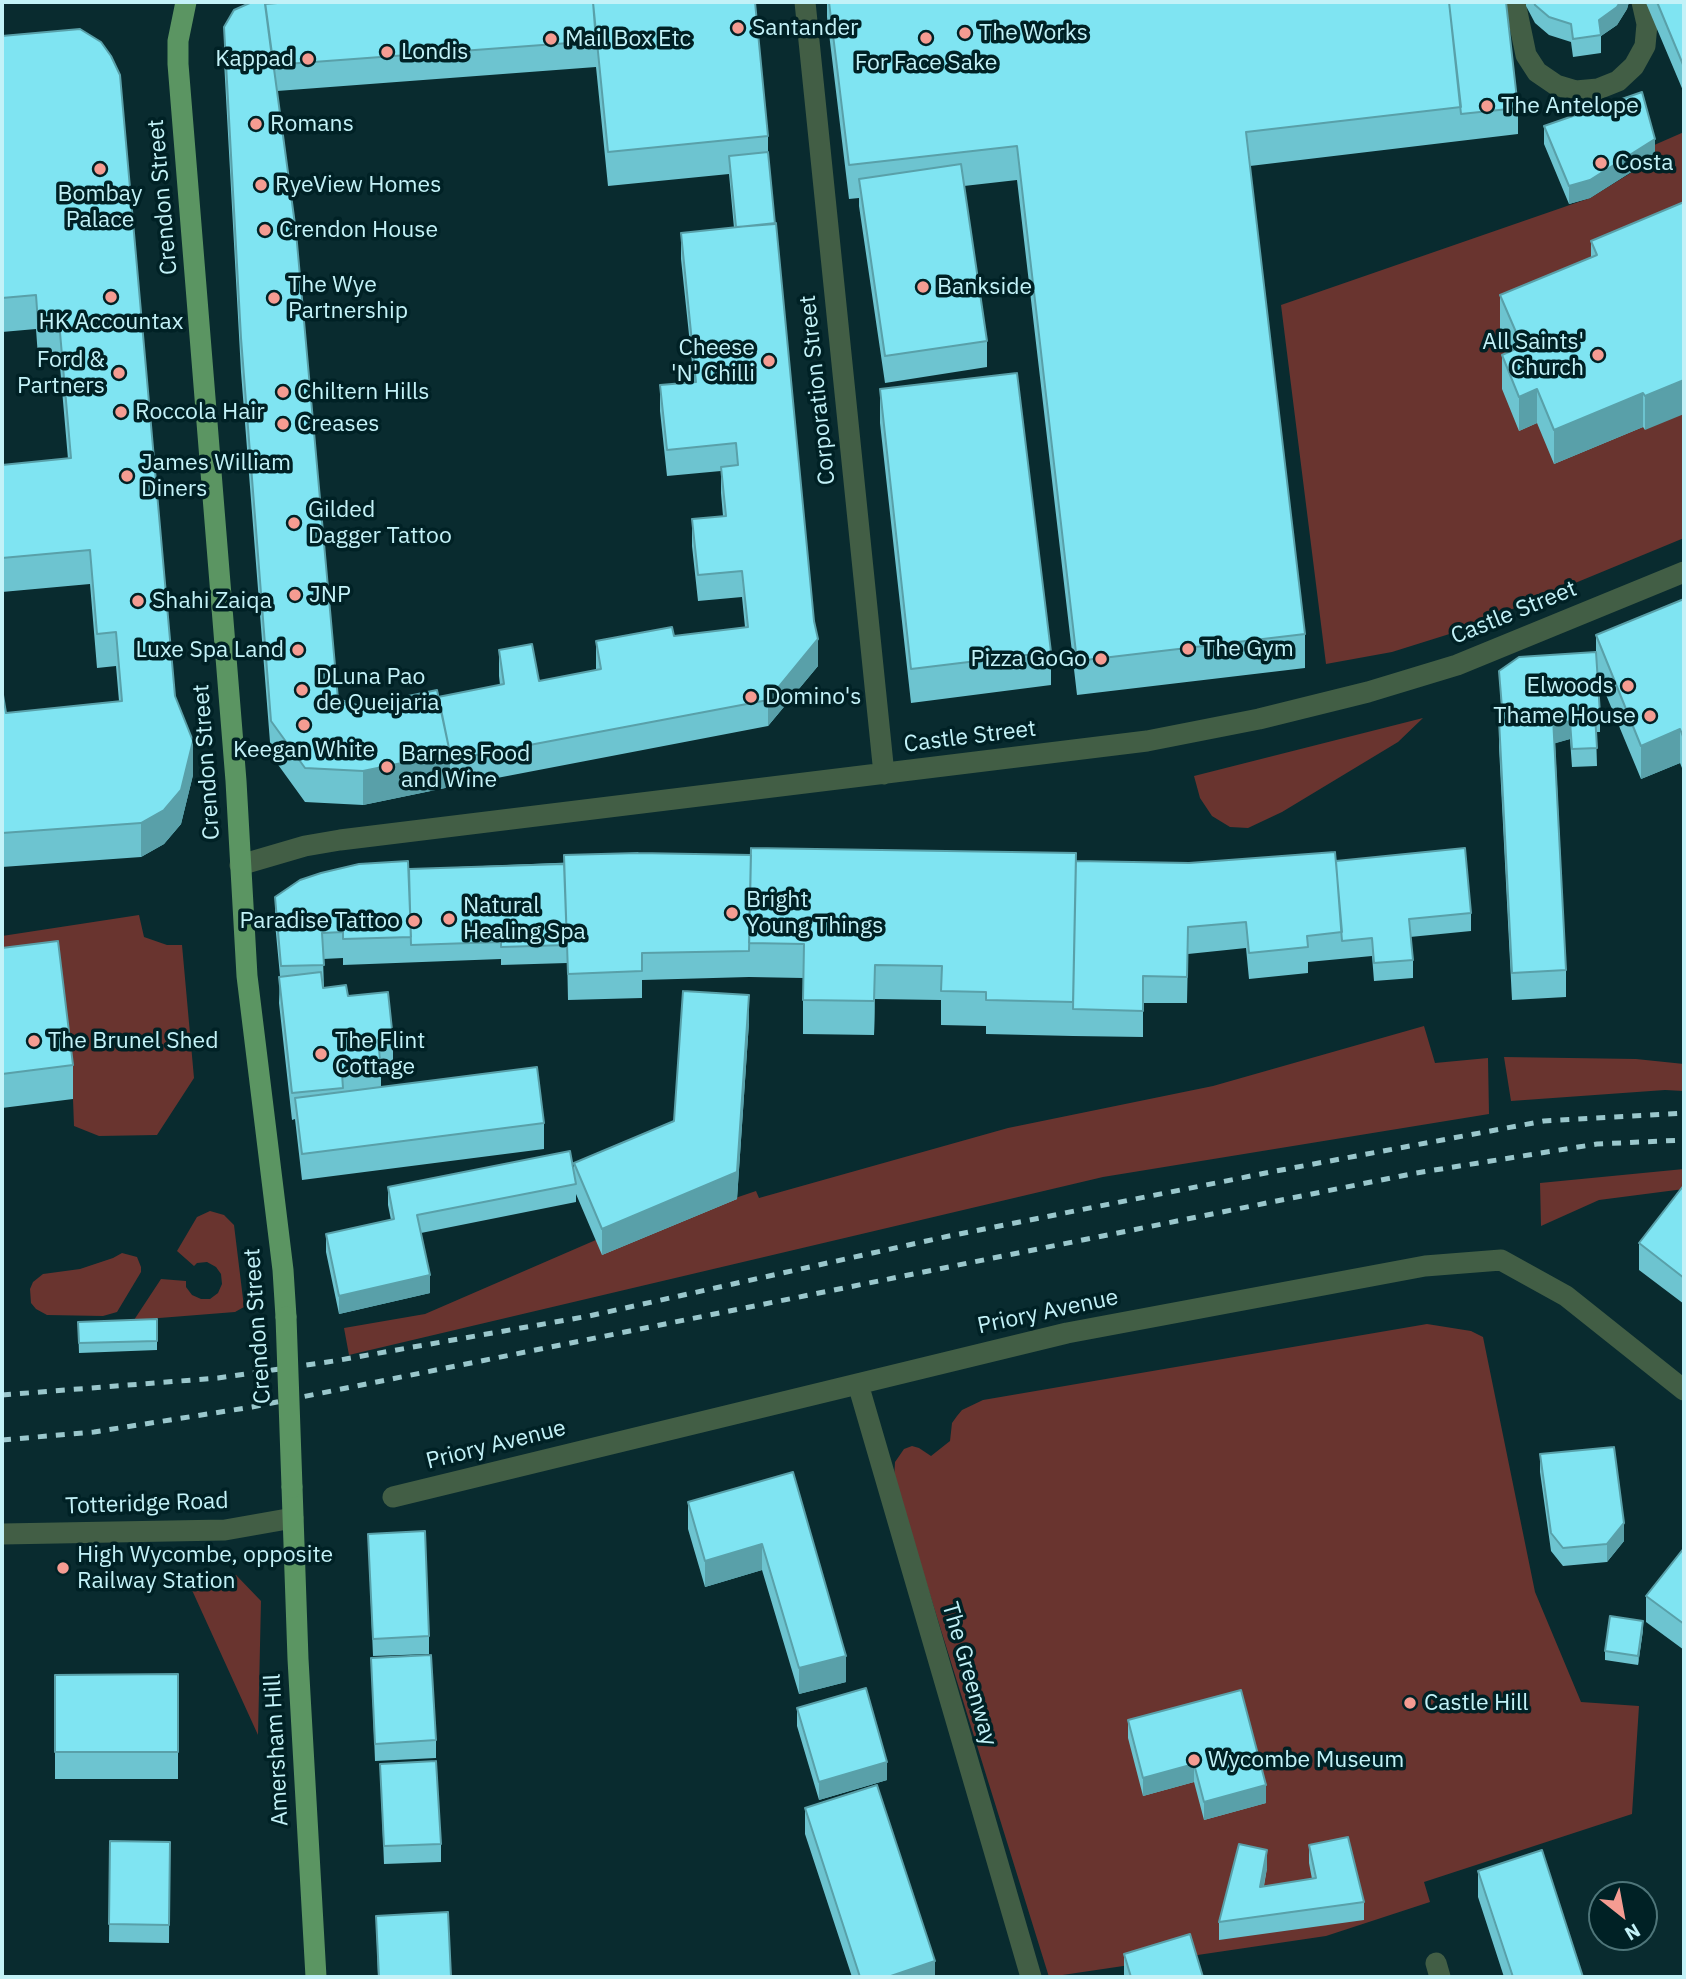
<!DOCTYPE html>
<style>
body{margin:0}
#map{position:relative;width:1686px;height:1979px;overflow:hidden;background:#092b2f;font-family:"IBM Plex Sans",sans-serif}
canvas{display:block}
.frame{position:absolute;inset:0;border:4px solid #c3f2f8;pointer-events:none}
.north{position:absolute;left:1588px;top:1881px;width:70px;height:70px;box-sizing:border-box;background:#002125;border:2px solid #4e7579;border-radius:50%;rotate:149deg;font-size:19px;font-weight:700;line-height:28px;text-align:center;color:#c3f2f8}
.north::after{content:'';display:block;margin:auto;width:24px;height:32px;background:#f59c92;clip-path:polygon(50% 0,100% 100%,50% 72%,0 100%)}
</style>
<div id="map">
<canvas width="1686" height="1979"></canvas>
<div class="frame"></div>
<div class="north">N</div>
</div>
<script>
const ctx = document.querySelector('canvas').getContext('2d');
ctx.lineJoin = 'round';
function fill(path, color) { ctx.fillStyle = color; ctx.fill(path, 'evenodd'); }
const shape = rows => new Path2D(rows.map(r => 'M' + r).join(''));
function stroke(path, color, width, dash) { ctx.strokeStyle = color; ctx.lineWidth = width; ctx.lineCap = dash ? 'butt' : 'round'; ctx.setLineDash(dash || []); ctx.stroke(path); }
function drawText(font, color, halo, rows, align = 'center') {
  ctx.font = font + ' "IBM Plex Sans",sans-serif'; ctx.lineWidth = 7; ctx.setLineDash([]); ctx.textBaseline = 'middle'; ctx.strokeStyle = halo; ctx.fillStyle = color; for (const [text, x, y, turn = 0] of rows) {
    ctx.save(); ctx.translate(x, y); ctx.rotate((+turn || 0) * Math.PI / 180); ctx.textAlign = isNaN(turn) ? turn : align; if (halo) ctx.strokeText(text, 0, 0); ctx.fillText(text, 0, 0); ctx.restore();
  }
}
fill(shape([
 [1684,132,1684,538,1459,631,1392,652,1326,664,1281,305,1590,198,1655,158,1652,146],
 [1423,718,1398,742,1282,812,1248,828,1230,827,1212,816,1200,798,1194,776],
 [139,915,144,937,167,945,182,945,194,1078,157,1135,99,1136,74,1126,73,1099,58,975,2,982,2,936],
 [1424,1026,1435,1063,1488,1058,1489,1114,1103,1177,349,1355,344,1328,425,1314,605,1236,617,1238,756,1191,759,1198,1008,1128,1213,1086],
 [1504,1057,1636,1059,1684,1064,1684,1091,1665,1090,1511,1101],
 [1684,1169,1684,1189,1599,1200,1541,1226,1540,1183],
 [210,1211,224,1215,234,1225,244,1307,235,1312,134,1320,161,1279,186,1281,186,1287,192,1295,201,1299,210,1299,218,1293,222,1284,221,1274,216,1267,207,1262,197,1263,194,1266,177,1251,197,1217],
 [122,1253,137,1257,141,1267,141,1272,117,1312,103,1316,47,1315,36,1309,31,1303,30,1289,33,1282,43,1274,80,1269,113,1258],
 [1427,1324,1471,1331,1483,1337,1535,1592,1581,1702,1639,1706,1632,1814,1424,1882,1430,1902,1326,1936,1049,1977,894,1479,895,1462,904,1449,912,1446,919,1448,931,1456,950,1441,952,1423,957,1416,962,1410,983,1400],
 [236,1575,261,1601,258,1735,186,1577]
]), '#69342f');
stroke(shape([
 [805,2,884,774],
 [1515,2,1526,55,1537,72,1556,85,1576,91,1598,89,1618,81,1634,66,1645,46,1647,24,1642,2],
 [240,865,305,846,340,840,1147,741,1259,719,1368,692,1457,665,1684,572],
 [858,1384,1031,1977],
 [393,1497,1067,1333,1425,1266,1501,1260,1566,1296,1684,1390],
 [2,1534,225,1530,293,1518],
 [1436,1963,1440,1977]
]), '#425e45', 21);
stroke(shape([
 [186,2,178,41,178,64,236,781,247,976,283,1270,286,1317],
 [292,1487,298,1659,316,1977]
]), '#5b9562', 21);
stroke(shape([
 [2,1395,218,1378,334,1361,589,1316,949,1236,1276,1171,1544,1121,1684,1113],
 [2,1440,94,1432,252,1407,1416,1173,1597,1144,1684,1140]
]), '#9ac7cc', 5, [9, 9]);
stroke(shape([
 [286,1317,292,1487]
]), '#5b9562', 21);
fill(shape([
 [755,2,768,136,768,152,818,666,768,726,450,787,363,805,305,802,271,755,241,372,224,61,224,27,265,4],
 [596,67,608,186,729,174,734,228,681,233,681,259,694,382,660,385,660,411,667,476,721,471,721,493,723,516,692,519,692,546,698,601,742,597,745,627,674,636,596,641,596,670,539,681,499,650,499,676,500,685,438,697,360,706,338,699,277,91],
 [827,2,1506,2,1518,108,1518,134,1250,166,1305,634,1305,668,1077,695,1017,180,964,186,987,341,987,367,885,383,859,206,859,198,849,199,827,17],
 [1526,2,1629,2,1627,9,1617,25,1601,36,1601,53,1573,57,1571,42,1549,35,1535,23,1526,6],
 [1646,2,1684,2,1684,93,1646,3],
 [2,36,175,696,193,775,181,824,164,844,141,857,2,867,2,689,6,713,119,701,116,666,97,668,90,584,2,592,2,465,68,459,59,355,38,357,36,329,2,332],
 [1544,126,1655,157,1590,198,1569,204,1544,144],
 [1684,202,1645,430,1643,427,1554,464,1537,423,1519,431,1502,389,1502,355,1509,351,1500,329,1500,295,1591,258,1591,241],
 [880,389,1051,652,1051,685,911,703,880,423],
 [1684,599,1684,773,1680,763,1641,779,1597,673,1600,714,1600,732,1596,732,1597,766,1572,767,1570,739,1555,743,1566,970,1566,997,1512,1000,1499,747,1499,720,1502,720,1499,671,1596,652,1596,635],
 [751,855,1189,863,1336,861,1471,913,1471,931,1410,937,1413,960,1413,978,1374,981,1372,956,1308,962,1308,973,1249,979,1246,948,1188,954,1187,1003,1143,1003,1143,1037,1073,1036,1073,1035,1073,1036,986,1034,986,1026,941,1025,941,1000,875,999,874,1035,803,1034,803,978,749,977,642,980,642,998,568,1000,567,953,567,963,501,965,501,959,343,965,343,958,323,959,324,988,348,996,393,1039,393,1065,381,1066,381,1087,544,1123,544,1149,302,1180,295,1119,292,1120,279,1003,280,976,275,923,275,897,409,869],
 [2,948,73,1065,73,1099,2,1108],
 [749,1022,737,1199,602,1255,576,1194,576,1202,421,1233,430,1293,339,1314,326,1252,326,1234,391,1220,388,1205,388,1187,574,1174,574,1163,674,1121],
 [1684,1185,1684,1304,1639,1270,1639,1243],
 [78,1322,157,1341,157,1350,79,1353],
 [1540,1454,1624,1541,1607,1562,1563,1566,1551,1551,1540,1472],
 [793,1472,846,1682,799,1694,762,1570,705,1587,688,1529,688,1502],
 [368,1534,429,1636,429,1654,373,1656],
 [1684,1548,1684,1650,1646,1622,1646,1596],
 [1643,1630,1638,1665,1605,1660,1605,1651],
 [371,1658,436,1740,436,1758,375,1761],
 [178,1674,178,1779,55,1779,55,1675],
 [797,1708,887,1780,819,1800,797,1726],
 [1128,1720,1266,1803,1204,1820,1194,1782,1143,1796,1128,1738],
 [380,1764,441,1844,441,1862,384,1864],
 [805,1808,935,1977,852,1977,805,1834],
 [110,1841,170,1842,169,1943,109,1942],
 [1309,1845,1364,1902,1364,1920,1219,1940,1219,1922,1267,1868,1264,1886,1312,1879,1309,1863],
 [1478,1871,1583,1977,1504,1977,1478,1897],
 [376,1916,451,1977,378,1977],
 [1124,1954,1203,1977,1124,1977]
]), '#6dc4d0');
fill(shape([
 [1620,2,1629,2,1627,9,1617,25,1601,36,1599,20],
 [1655,139,1655,157,1590,198,1569,204,1569,186],
 [1684,380,1684,414,1645,430,1645,396],
 [1537,389,1537,423,1519,431,1519,397],
 [1643,393,1643,427,1554,464,1554,430],
 [818,639,818,666,768,726,768,700],
 [1570,721,1570,739,1553,744,1553,726],
 [1680,729,1680,763,1641,779,1641,746],
 [193,741,193,775,181,824,164,844,141,857,141,823],
 [450,753,450,787,363,805,363,771],
 [875,965,875,999,874,1035,874,1001],
 [749,995,749,1022,737,1199,602,1255,602,1229,737,1172],
 [430,1275,430,1293,339,1314,339,1296],
 [1624,1523,1624,1541,1607,1562,1607,1544],
 [762,1544,762,1570,705,1587,705,1561],
 [1643,1621,1643,1630,1638,1665,1638,1656],
 [846,1656,846,1682,799,1694,799,1668],
 [887,1762,887,1780,819,1800,819,1782],
 [1194,1764,1194,1782,1143,1796,1143,1778],
 [1266,1785,1266,1803,1204,1820,1204,1802],
 [1267,1850,1267,1868,1260,1905,1260,1887],
 [935,1961,935,1977,888,1977]
]), '#59a0a9');
const building = shape([
 [252,2,265,2,296,232,338,699,360,706,437,690,450,753,363,771,305,768,271,721,241,338,224,27,234,10,252,2],
 [290,2,593,2,596,41,273,65,265,4,290,2],
 [593,2,755,2,768,136,608,152,593,2],
 [829,2,1449,2,1461,107,1246,132,1305,634,1077,661,1017,146,849,165,829,2],
 [1449,2,1506,2,1518,108,1461,114,1449,2],
 [1534,2,1620,2,1617,7,1599,20,1601,35,1573,39,1571,24,1549,17,1535,5,1534,2],
 [1657,2,1684,2,1684,67,1657,2],
 [80,29,101,42,111,56,120,75,175,696,193,741,181,790,164,810,141,823,2,833,2,689,6,713,122,701,116,632,97,634,90,550,2,558,2,465,71,458,59,321,38,323,36,295,2,298,2,36,80,29],
 [1642,92,1655,139,1590,180,1569,186,1544,126,1642,92],
 [768,152,775,224,736,227,729,156,768,152],
 [961,164,987,341,885,356,859,179,961,164],
 [1684,202,1684,380,1645,396,1643,393,1554,430,1537,389,1519,397,1502,355,1522,346,1500,295,1597,255,1591,241,1684,202],
 [776,223,814,621,818,639,768,700,450,760,450,753,438,697,504,684,499,650,532,644,539,681,601,669,596,641,672,627,674,636,748,627,742,571,698,575,692,519,726,516,721,467,738,465,736,443,667,450,660,385,696,382,681,233,776,223],
 [1017,373,1051,652,911,669,880,389,1017,373],
 [1684,599,1684,739,1680,729,1641,746,1596,635,1684,599],
 [1596,652,1600,714,1595,714,1597,748,1572,749,1570,721,1554,726,1553,717,1503,720,1499,671,1519,657,1596,652],
 [1553,717,1566,970,1512,973,1499,720,1553,717],
 [751,848,1076,853,1073,1002,986,1000,986,992,941,991,942,966,875,965,874,1001,803,1000,804,944,749,943,751,848],
 [1465,848,1471,913,1409,919,1413,960,1374,963,1372,938,1342,941,1336,861,1465,848],
 [1335,852,1342,932,1307,936,1308,947,1249,953,1246,922,1188,927,1187,977,1143,976,1143,1011,1073,1009,1076,861,1189,863,1335,852],
 [638,853,751,855,749,951,642,953,642,971,568,974,564,855,638,853],
 [408,861,411,937,343,939,343,932,322,933,324,965,281,966,275,897,300,880,321,873,359,864,408,861],
 [564,864,567,945,501,947,501,942,411,945,409,869,564,864],
 [58,941,73,1065,2,1074,2,948,58,941],
 [321,972,323,988,346,985,348,996,388,992,393,1039,378,1040,381,1069,342,1074,343,1088,292,1093,279,977,321,972],
 [683,991,749,995,737,1172,602,1229,574,1163,674,1121,683,991],
 [537,1067,544,1123,302,1154,295,1098,537,1067],
 [570,1151,576,1184,417,1215,430,1275,339,1296,326,1234,394,1219,388,1187,570,1151],
 [1684,1185,1684,1278,1639,1243,1684,1185],
 [157,1319,157,1341,79,1343,78,1322,157,1319],
 [1614,1447,1624,1523,1607,1544,1563,1548,1551,1533,1540,1454,1614,1447],
 [793,1472,846,1656,799,1668,762,1544,705,1561,688,1502,793,1472],
 [425,1531,429,1636,373,1639,368,1534,425,1531],
 [1684,1548,1684,1624,1646,1596,1684,1548],
 [1610,1616,1643,1621,1638,1656,1605,1651,1610,1616],
 [431,1655,436,1740,375,1744,371,1658,431,1655],
 [178,1674,178,1752,55,1752,55,1675,178,1674],
 [866,1688,887,1762,819,1782,797,1708,866,1688],
 [1241,1690,1266,1785,1204,1802,1194,1764,1143,1778,1128,1720,1241,1690],
 [436,1761,441,1844,384,1846,380,1764,436,1761],
 [877,1785,935,1961,888,1977,860,1977,805,1808,877,1785],
 [1348,1837,1364,1902,1219,1922,1239,1844,1267,1850,1260,1887,1316,1878,1309,1845,1348,1837],
 [110,1841,170,1842,169,1925,109,1924,110,1841],
 [1542,1850,1583,1977,1513,1977,1478,1871,1542,1850],
 [448,1912,451,1977,379,1977,376,1916,448,1912],
 [1190,1934,1203,1977,1131,1977,1124,1954,1190,1934]
]);
fill(building, '#7fe4f2');
stroke(building, '#59a0a9', 2);
for (const [x, y, r, color] of [
 [738,28,7,"#f59c92"],
 [965,33,7,"#f59c92"],
 [926,38,7,"#f59c92"],
 [551,39,7,"#f59c92"],
 [387,52,7,"#f59c92"],
 [308,59,7,"#f59c92"],
 [1487,106,7,"#f59c92"],
 [256,124,7,"#f59c92"],
 [1601,163,7,"#f59c92"],
 [100,169,7,"#f59c92"],
 [261,185,7,"#f59c92"],
 [265,230,7,"#f59c92"],
 [923,287,7,"#f59c92"],
 [111,297,7,"#f59c92"],
 [274,298,7,"#f59c92"],
 [1598,355,7,"#f59c92"],
 [769,361,7,"#f59c92"],
 [119,373,7,"#f59c92"],
 [283,392,7,"#f59c92"],
 [121,412,7,"#f59c92"],
 [283,424,7,"#f59c92"],
 [127,476,7,"#f59c92"],
 [294,523,7,"#f59c92"],
 [295,595,7,"#f59c92"],
 [138,601,7,"#f59c92"],
 [1188,649,7,"#f59c92"],
 [298,650,7,"#f59c92"],
 [1101,659,7,"#f59c92"],
 [1628,686,7,"#f59c92"],
 [302,690,7,"#f59c92"],
 [751,697,7,"#f59c92"],
 [1650,716,7,"#f59c92"],
 [304,725,7,"#f59c92"],
 [387,767,7,"#f59c92"],
 [732,913,7,"#f59c92"],
 [449,919,7,"#f59c92"],
 [414,921,7,"#f59c92"],
 [34,1041,7,"#f59c92"],
 [321,1054,7,"#f59c92"],
 [63,1568,7,"#f59c92"],
 [1410,1703,7,"#f59c92"],
 [1194,1760,7,"#f59c92"]
]) { const dot = new Path2D(); dot.arc(x, y, r, 0, 2 * Math.PI); ctx.fillStyle = color; ctx.fill(dot); stroke(dot, '#002125', 2.5); }
drawText('23px', '#c3f2f8', '#002125', [
 ["Santander",752,28],
 ["The Works",979,33],
 ["Mail Box Etc",565,39],
 ["Londis",401,52],
 ["Kappad",294,59,"right"],
 ["For Face Sake",926,63,"center"],
 ["The Antelope",1501,106],
 ["Romans",270,124],
 ["Costa",1615,163],
 ["RyeView Homes",275,185],
 ["Bombay",100,194,"center"],
 ["Palace",100,220,"center"],
 ["Crendon House",279,230],
 ["The Wye",288,285],
 ["Partnership",288,311],
 ["Bankside",937,287],
 ["HK Accountax",111,322,"center"],
 ["All Saints'",1584,342,"right"],
 ["Church",1584,368,"right"],
 ["Cheese",755,348,"right"],
 ["'N' Chilli",755,374,"right"],
 ["Ford &",105,360,"right"],
 ["Partners",105,386,"right"],
 ["Chiltern Hills",297,392],
 ["Roccola Hair",135,412],
 ["Creases",297,424],
 ["James William",141,463],
 ["Diners",141,489],
 ["Gilded",308,510],
 ["Dagger Tattoo",308,536],
 ["JNP",309,595],
 ["Shahi Zaiqa",152,601],
 ["The Gym",1202,649],
 ["Luxe Spa Land",284,650,"right"],
 ["Pizza GoGo",1087,659,"right"],
 ["DLuna Pao",316,677],
 ["de Queijaria",316,703],
 ["Elwoods",1614,686,"right"],
 ["Domino's",765,697],
 ["Thame House",1636,716,"right"],
 ["Keegan White",304,750,"center"],
 ["Barnes Food",401,754],
 ["and Wine",401,780],
 ["Bright",746,900],
 ["Young Things",746,926],
 ["Natural",463,906],
 ["Healing Spa",463,932],
 ["Paradise Tattoo",400,921,"right"],
 ["The Brunel Shed",48,1041],
 ["The Flint",335,1041],
 ["Cottage",335,1067],
 ["High Wycombe, opposite",77,1555],
 ["Railway Station",77,1581],
 ["Castle Hill",1424,1703],
 ["Wycombe Museum",1208,1760]
], 'left');
drawText('23px', '#c3f2f8', '#002125', [
 ["Crendon Street",163,197,-95],
 ["Corporation Street",818,390,-96],
 ["Castle Street",1514,613,-22],
 ["Castle Street",970,737,-7],
 ["Crendon Street",207,762,-94],
 ["Priory Avenue",1048,1312,-12],
 ["Crendon Street",258,1326,-94],
 ["Priory Avenue",496,1445,-14],
 ["Totteridge Road",147,1504,-2],
 ["The Greenway",969,1674,74],
 ["Amersham Hill",277,1750,-93]
]);
</script>
